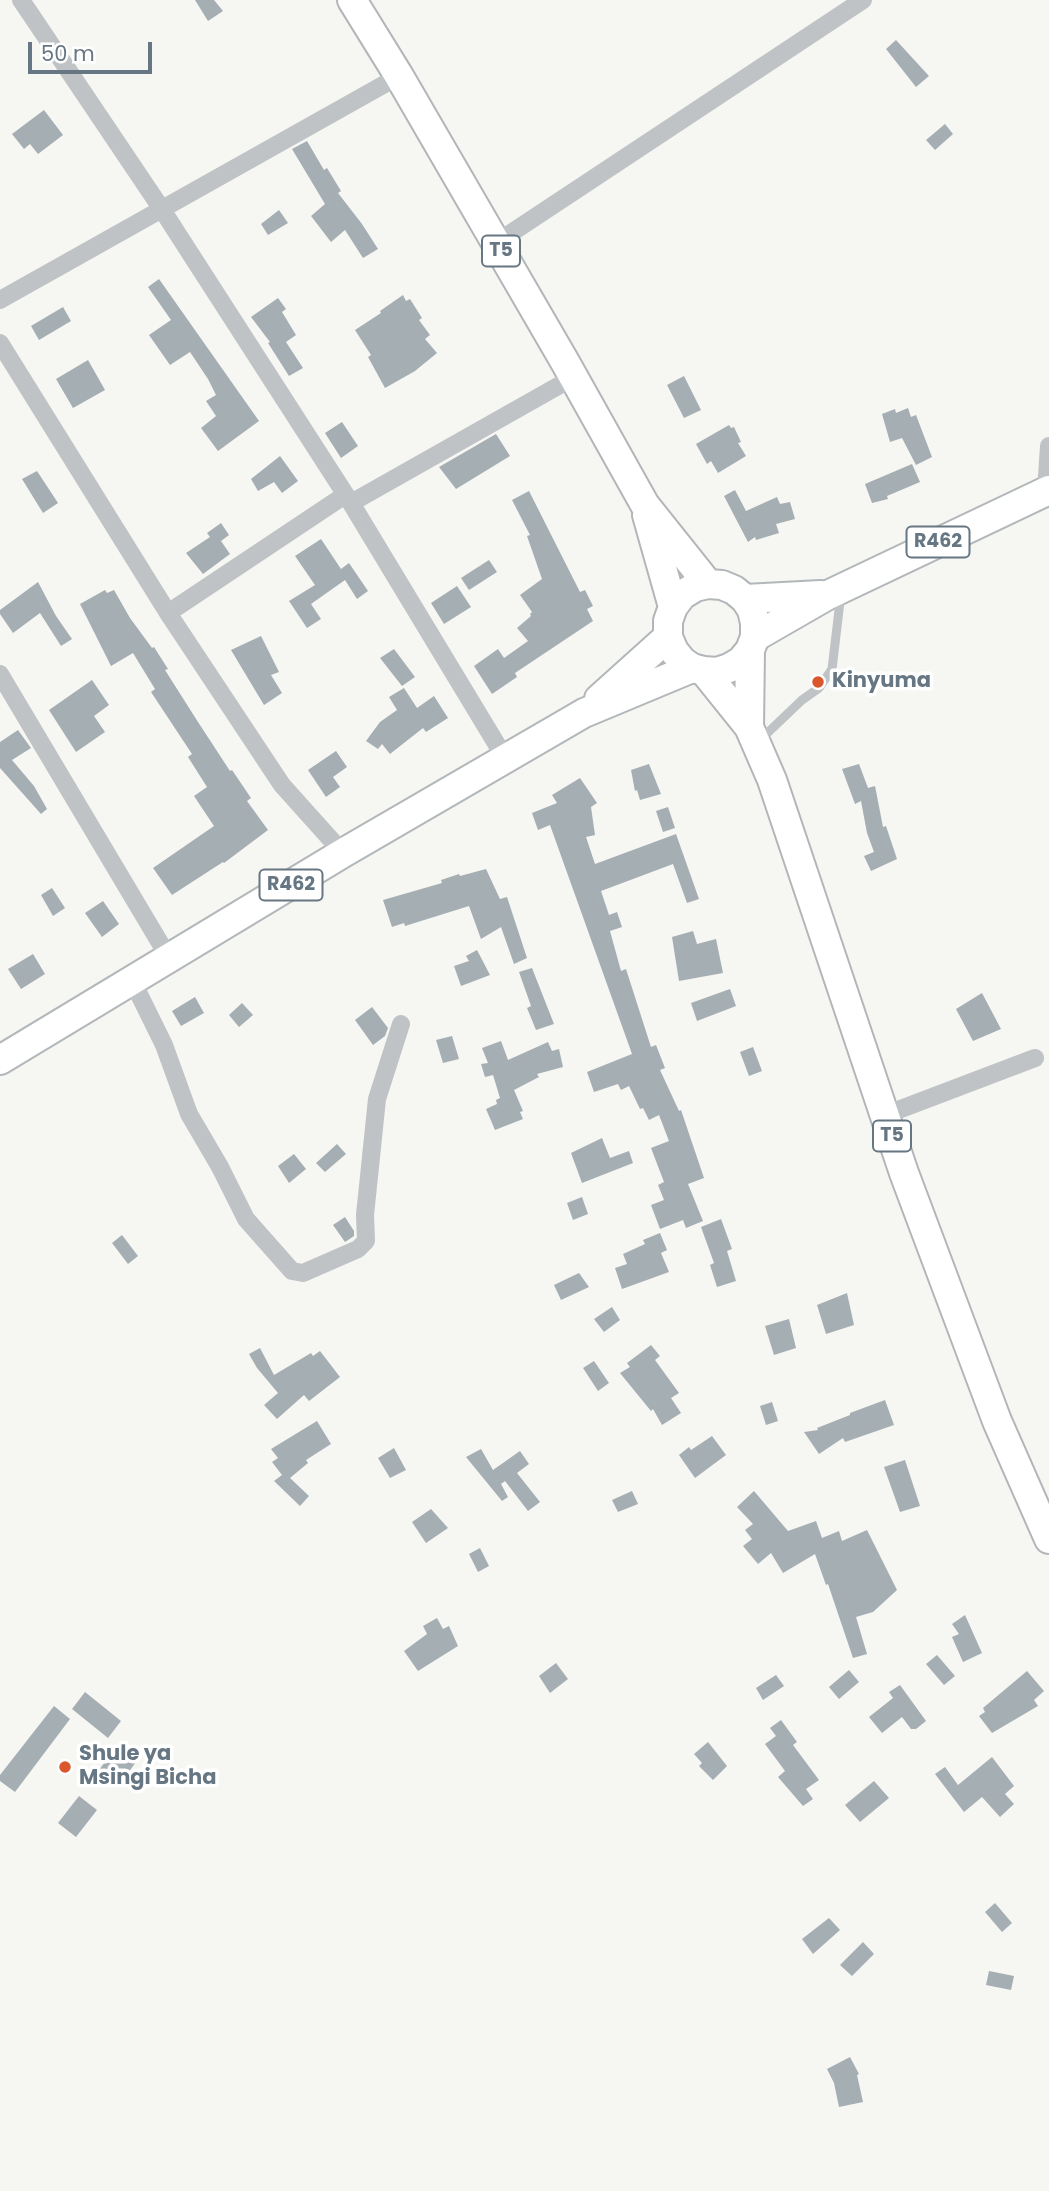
<!DOCTYPE html>
<style>
body{margin:0}
#map{position:relative;width:1049px;height:2191px;overflow:hidden;background:#f6f6f2;font-family:Poppins,sans-serif}
canvas{display:block}
.scale{position:absolute;left:28px;top:42px;width:124px;height:32px;box-sizing:border-box;border:4px solid #667682;border-top:0;padding-left:9px;font-size:21px;line-height:24px;white-space:nowrap;color:#667682;-webkit-text-stroke:5px #fff;paint-order:stroke}
</style>
<div id="map">
<canvas width="1049" height="2191"></canvas>
<div class="scale">50 m</div>
</div>
<script>
const ctx = document.querySelector('canvas').getContext('2d');
ctx.lineJoin = 'round';
function fill(path, color) { ctx.fillStyle = color; ctx.fill(path, 'evenodd'); }
const shape = rows => new Path2D(rows.map(r => 'M' + r).join(''));
function stroke(path, color, width, dash) { ctx.strokeStyle = color; ctx.lineWidth = width; ctx.lineCap = dash ? 'butt' : 'round'; ctx.setLineDash(dash || []); ctx.stroke(path); }
function drawText(font, color, halo, rows, align = 'center') {
  ctx.font = font + ' Poppins,sans-serif'; ctx.lineWidth = 7; ctx.setLineDash([]); ctx.textBaseline = 'middle'; ctx.strokeStyle = halo; ctx.fillStyle = color; for (const [text, x, y, turn = 0] of rows) {
    ctx.save(); ctx.translate(x, y); ctx.rotate((+turn || 0) * Math.PI / 180); ctx.textAlign = isNaN(turn) ? turn : align; if (halo) ctx.strokeText(text, 0, 0); ctx.fillText(text, 0, 0); ctx.restore();
  }
}
fill(shape([
 [195,0,214,0,223,11,208,21],
 [896,40,929,76,916,87,886,49],
 [44,110,63,135,38,154,30,144,24,149,12,134],
 [945,124,953,134,935,150,926,140],
 [307,141,324,170,327,168,341,191,338,193,362,224,378,249,363,258,345,230,331,242,311,216,325,204,292,149],
 [279,210,288,223,268,235,261,224],
 [159,279,259,421,218,451,201,428,216,416,206,401,216,395,208,379,190,352,170,365,149,335,171,320,148,287],
 [403,295,406,301,410,299,422,318,419,320,430,335,425,339,437,353,415,371,385,388,368,357,371,355,355,330,381,313,380,311],
 [278,298,286,309,282,312,296,335,286,342,303,368,289,376,268,343,270,342,251,317],
 [63,307,71,321,39,340,31,326],
 [88,360,105,390,73,408,56,379],
 [684,376,701,410,684,418,667,385],
 [908,408,911,417,916,415,932,457,916,465,902,438,890,442,882,414,895,409,896,413],
 [342,422,358,446,341,458,325,433],
 [729,425,731,428,734,427,741,442,738,443,746,456,718,473,711,461,707,464,696,444],
 [496,434,510,456,456,489,439,467],
 [280,456,298,481,282,493,274,482,258,491,251,479],
 [912,464,920,482,887,496,888,499,872,503,865,484],
 [37,471,58,503,43,513,22,479],
 [735,490,746,511,777,497,780,504,790,502,795,519,776,524,779,533,756,540,755,537,748,542,724,496],
 [529,491,580,592,585,590,593,606,587,609,593,621,515,673,517,677,492,694,474,666,498,649,504,658,528,641,517,628,531,616,530,614,532,612,520,595,542,579,527,536,530,535,512,500],
 [221,523,229,535,221,541,230,554,203,574,186,553,210,537,207,533],
 [321,539,341,569,349,563,368,591,357,599,345,580,311,604,321,619,307,628,289,601,315,585,295,556],
 [489,560,497,572,469,590,461,578],
 [38,582,56,616,72,639,61,646,40,613,13,633,0,614,0,610],
 [457,586,471,607,444,624,431,603],
 [105,590,107,593,114,590,130,618,152,648,154,647,168,669,165,670,198,722,230,771,232,770,251,798,247,801,268,830,224,863,223,862,172,895,153,868,214,826,194,796,207,787,188,757,192,754,151,692,155,689,133,653,111,666,80,604],
 [261,636,279,672,271,675,282,693,264,705,231,650],
 [394,649,415,677,402,686,380,658],
 [92,680,109,705,94,716,105,732,76,752,49,710],
 [404,688,417,708,434,696,448,718,426,732,423,728,390,754,382,744,378,749,366,741,380,722,397,710,389,697],
 [18,730,31,748,12,760,34,786,47,809,41,814,0,768,0,742],
 [336,751,347,767,333,777,340,787,326,797,308,770],
 [649,764,661,794,640,800,637,790,635,791,631,770],
 [859,764,868,788,875,786,883,827,886,826,897,859,871,871,864,856,874,852,867,833,861,801,855,804,842,769],
 [580,778,597,803,591,807,595,835,586,837,595,864,676,834,699,899,687,903,673,864,601,891,609,915,617,912,622,927,610,931,621,971,626,969,651,1047,656,1045,665,1068,660,1070,679,1111,681,1110,704,1178,688,1184,703,1221,686,1228,683,1220,660,1229,651,1205,664,1200,658,1185,664,1182,651,1148,669,1141,659,1115,649,1120,643,1108,640,1109,629,1086,621,1090,618,1084,594,1092,587,1072,632,1054,550,825,538,830,532,813,557,803,552,795],
 [668,807,675,828,663,832,656,811],
 [486,869,500,899,507,897,527,958,514,964,501,927,481,939,469,906,405,926,404,923,392,927,383,900,442,883,441,880,459,874,460,876],
 [52,888,65,908,53,916,41,895],
 [103,901,119,924,102,937,85,913],
 [693,931,697,944,716,939,723,973,679,981,672,937],
 [477,950,490,975,461,986,454,966,469,961,466,956],
 [33,954,45,974,21,989,8,969],
 [532,968,554,1024,536,1030,527,1008,531,1006,519,972],
 [730,989,736,1006,697,1021,691,1003],
 [982,993,1001,1029,973,1041,956,1009],
 [195,997,204,1013,181,1026,172,1011],
 [242,1003,253,1015,239,1027,229,1015],
 [372,1007,388,1028,385,1036,373,1045,355,1020],
 [452,1036,459,1059,443,1063,436,1040],
 [501,1041,508,1060,548,1042,552,1051,559,1049,563,1067,537,1074,539,1077,514,1090,523,1111,520,1112,523,1119,495,1130,486,1109,497,1104,496,1100,500,1098,493,1075,485,1077,481,1064,488,1063,482,1048],
 [753,1047,762,1071,749,1076,740,1052],
 [602,1138,610,1158,629,1151,633,1163,582,1183,571,1153],
 [337,1144,346,1154,325,1172,316,1163],
 [294,1154,306,1169,289,1183,278,1166],
 [582,1197,588,1214,573,1220,567,1203],
 [345,1217,354,1231,354,1236,345,1242,333,1225],
 [721,1219,732,1249,727,1251,736,1281,717,1287,710,1265,714,1263,701,1227],
 [660,1233,667,1250,661,1253,669,1272,622,1289,615,1268,627,1264,623,1254,645,1244,643,1240],
 [122,1235,138,1256,128,1264,112,1243],
 [579,1273,589,1287,561,1300,554,1285],
 [847,1293,854,1325,826,1334,817,1305],
 [612,1307,620,1320,604,1332,594,1319],
 [789,1319,796,1348,774,1355,765,1326],
 [651,1345,660,1356,655,1360,679,1393,671,1398,681,1413,662,1425,653,1409,651,1411,620,1373,630,1367,627,1363],
 [260,1348,274,1375,311,1353,313,1356,320,1351,340,1377,309,1401,304,1395,277,1419,264,1405,278,1393,257,1368,249,1354],
 [594,1361,609,1383,598,1391,583,1368],
 [885,1400,894,1425,845,1442,843,1438,819,1454,804,1432,818,1430,817,1428,850,1415,850,1413],
 [772,1402,778,1421,766,1425,760,1406],
 [317,1421,331,1444,306,1460,308,1463,290,1478,309,1496,300,1506,274,1481,282,1475,272,1462,278,1458,271,1449],
 [712,1436,726,1455,695,1478,679,1455,689,1447,691,1450],
 [394,1448,406,1470,390,1478,378,1458],
 [481,1449,493,1470,520,1451,529,1464,517,1473,540,1502,528,1511,505,1481,501,1484,508,1497,502,1501,466,1457],
 [905,1460,920,1506,900,1512,884,1467],
 [632,1491,638,1504,618,1512,612,1500],
 [754,1491,788,1531,816,1521,822,1538,839,1531,842,1541,867,1530,897,1590,873,1612,856,1617,867,1654,853,1658,828,1584,826,1585,815,1554,783,1573,771,1553,758,1564,743,1546,752,1539,745,1530,753,1524,737,1507],
 [431,1509,448,1528,426,1543,412,1522],
 [480,1548,489,1566,478,1572,469,1554],
 [965,1615,982,1653,963,1662,952,1637,959,1634,952,1624],
 [437,1618,443,1629,449,1626,458,1646,418,1671,404,1651,427,1634,423,1626],
 [937,1655,955,1676,944,1685,926,1664],
 [556,1663,568,1679,550,1693,539,1676],
 [849,1670,859,1682,839,1699,829,1687],
 [1027,1671,1044,1691,1034,1700,1038,1706,992,1733,979,1716,985,1712,983,1708],
 [776,1675,784,1686,763,1700,756,1688],
 [900,1685,926,1721,916,1729,911,1729,902,1717,882,1733,869,1717,893,1698,889,1692],
 [85,1692,121,1721,108,1738,72,1709],
 [54,1706,70,1719,15,1792,0,1781,0,1775],
 [781,1720,797,1742,793,1745,819,1780,806,1789,813,1799,803,1806,778,1777,785,1771,765,1744,776,1736,770,1728],
 [708,1742,727,1766,713,1780,699,1766,702,1763,694,1754],
 [119,1743,139,1758,119,1785,99,1770],
 [992,1757,1014,1786,1005,1794,1014,1804,1000,1817,982,1797,964,1812,935,1774,945,1767,958,1785],
 [874,1781,889,1798,860,1822,845,1805],
 [79,1796,97,1810,76,1837,58,1823],
 [995,1903,1012,1923,1002,1932,985,1912],
 [829,1918,840,1930,813,1954,802,1939],
 [863,1942,874,1954,852,1976,840,1965],
 [989,1971,1014,1976,1011,1990,986,1985],
 [850,2057,859,2074,857,2075,863,2102,839,2107,834,2083,827,2069]
]), '#a5aeb3');
const primary = shape([
 [745,599,821,595],
 [755,637,828,595,1049,490],
 [599,699,668,637],
 [0,1060,343,853,584,713,692,668]
]);
const trunk = shape([
 [352,0,399,76,565,362,645,505,708,584],
 [647,515,673,607],
 [704,671,749,727,772,780,904,1173,997,1421,1049,1539],
 [749,727,750,650,755,637,755,623,752,610,745,599,734,590,722,585,708,584,695,587,682,595,673,607,668,621,668,637,674,651,682,661,692,668,704,671,717,672,729,668,741,661,750,650]
]);
stroke(primary, '#b2b7ba', 32);
stroke(trunk, '#b2b6b9', 32);
stroke(shape([
 [760,740,802,700,819,688,832,669,841,593]
]), '#bfc3c6', 9);
stroke(shape([
 [21,0,161,208,351,503,505,758],
 [496,243,863,0],
 [0,300,399,76],
 [0,343,168,613,282,785,343,853],
 [1046,491,1049,446],
 [351,503,574,377],
 [168,613,345,495],
 [0,674,169,958],
 [132,980,164,1045,189,1114,220,1167,246,1219,292,1271,303,1273,358,1249,366,1241,365,1215,377,1099,401,1024],
 [885,1115,1035,1058]
]), '#bfc3c6', 18);
stroke(primary, '#fff', 28);
stroke(trunk, '#fff', 28);
for (const [x, y, r, color] of [
 [818,682,7,"#da572e"],
 [65,1767,7,"#da572e"]
]) { const dot = new Path2D(); dot.arc(x, y, r, 0, 2 * Math.PI); ctx.fillStyle = color; ctx.fill(dot); stroke(dot, '#fff', 2.5); }
for (const [x, y, w] of [
 [501,251,38],
 [938,542,63],
 [291,885,63],
 [892,1136,38]
]) { const box = new Path2D(); box.roundRect(x - w / 2, y - 15.5, w, 31, 5); ctx.fillStyle = '#fff'; ctx.fill(box); stroke(box, '#667682', 2); }
drawText('bold 19px', '#667682', null, [
 ["T5",501,251],
 ["R462",938,542],
 ["R462",291,885],
 ["T5",892,1136]
]);
drawText('bold 21px', '#667682', '#fff', [
 ["Kinyuma",832,682],
 ["Shule ya",79,1755],
 ["Msingi Bicha",79,1779]
], 'left');
</script>
